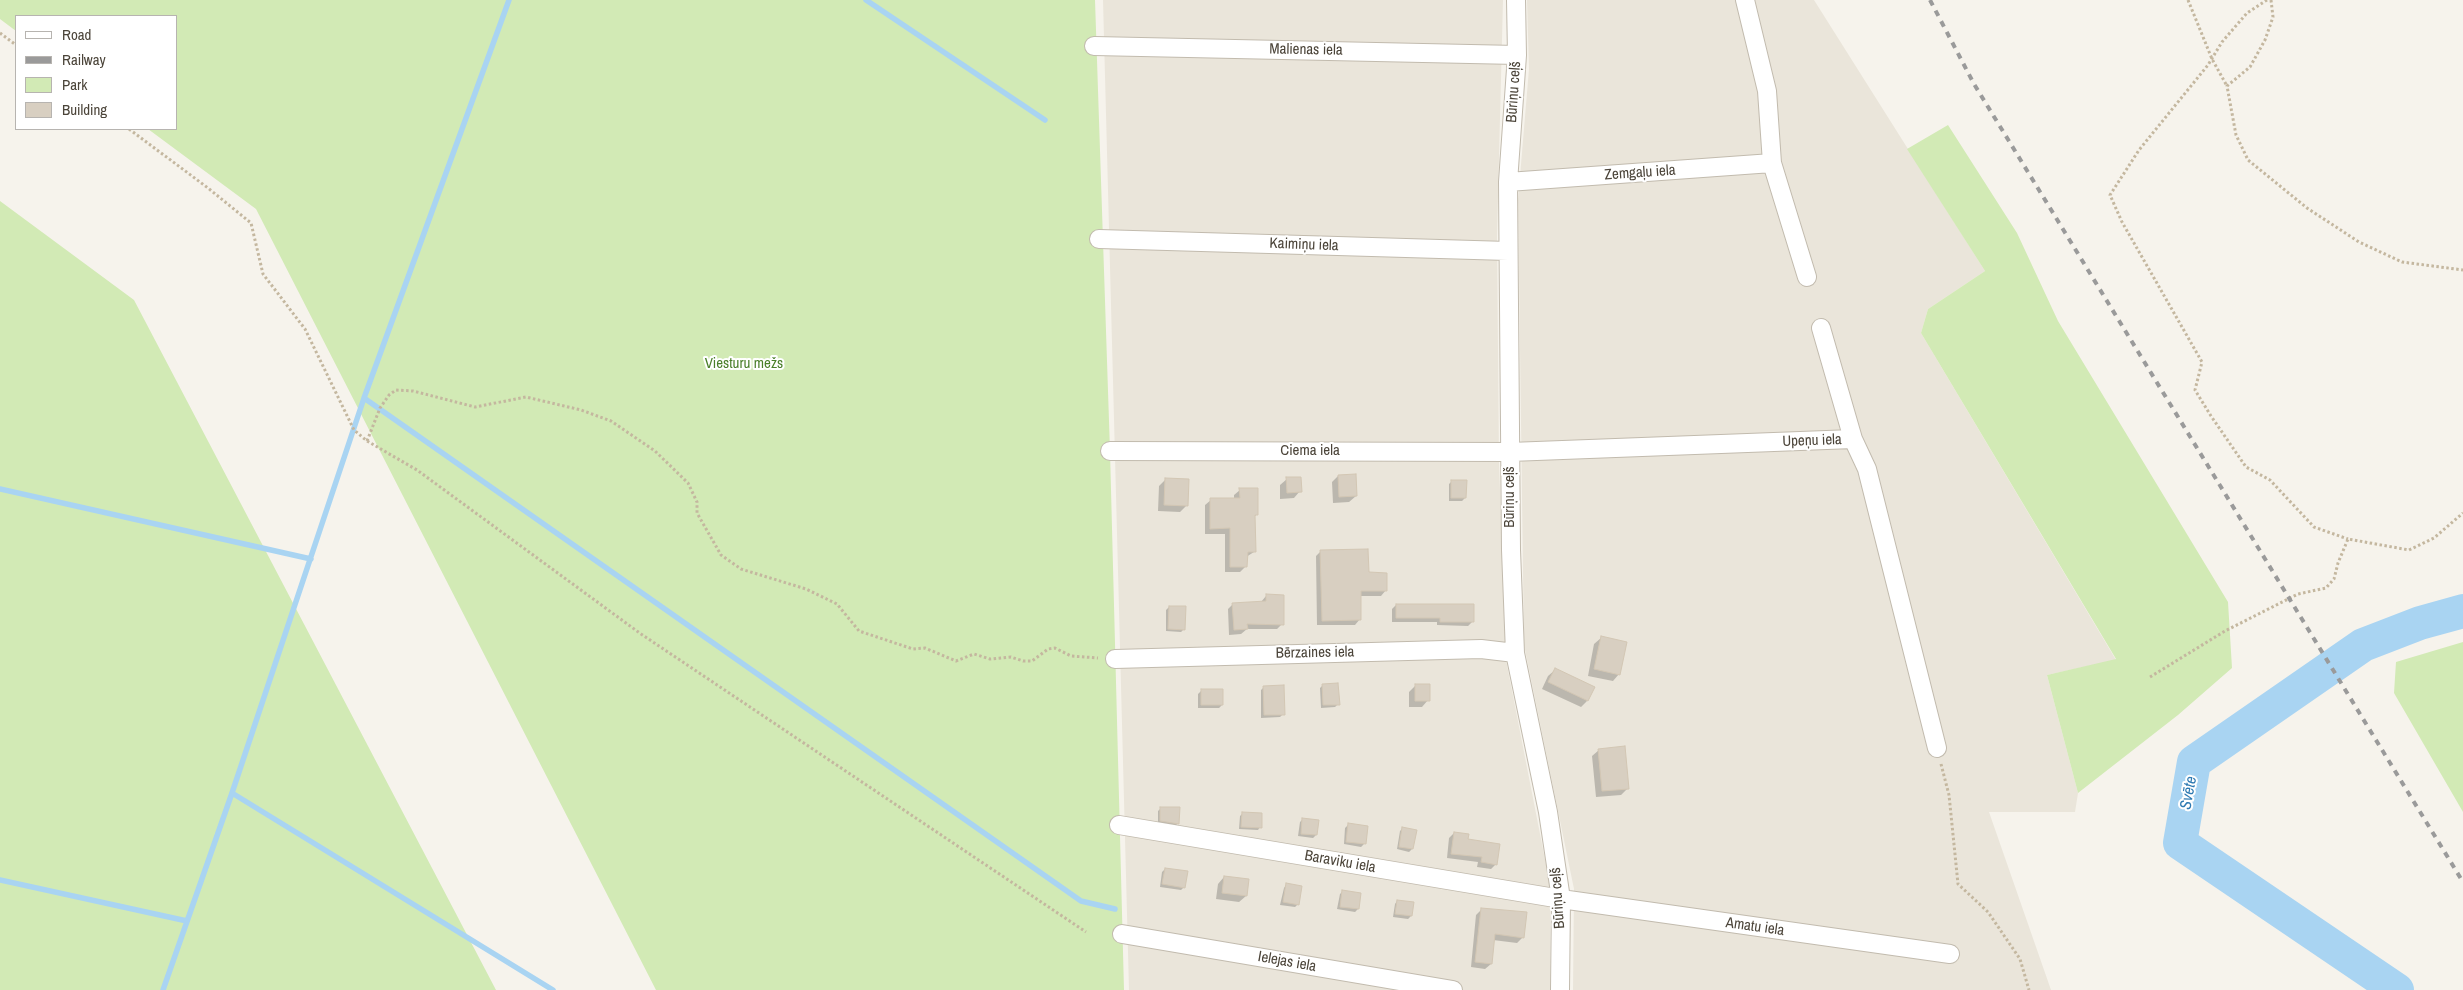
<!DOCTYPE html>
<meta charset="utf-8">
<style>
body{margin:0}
#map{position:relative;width:2463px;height:990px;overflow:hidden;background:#f6f3ec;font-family:"Archivo Narrow",sans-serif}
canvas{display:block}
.legend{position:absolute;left:15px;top:15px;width:162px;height:115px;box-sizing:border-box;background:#fff;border:1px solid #b7b4b0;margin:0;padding:6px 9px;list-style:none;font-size:15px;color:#4b4439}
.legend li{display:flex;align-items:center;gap:10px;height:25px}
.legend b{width:25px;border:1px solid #b7b4b0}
</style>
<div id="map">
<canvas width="2463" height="990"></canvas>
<ul class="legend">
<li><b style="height:6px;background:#fff"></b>Road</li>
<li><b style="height:6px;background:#9a9a9a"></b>Railway</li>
<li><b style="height:14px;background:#d2eab5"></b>Park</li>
<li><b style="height:14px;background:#d8cfc1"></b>Building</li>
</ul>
</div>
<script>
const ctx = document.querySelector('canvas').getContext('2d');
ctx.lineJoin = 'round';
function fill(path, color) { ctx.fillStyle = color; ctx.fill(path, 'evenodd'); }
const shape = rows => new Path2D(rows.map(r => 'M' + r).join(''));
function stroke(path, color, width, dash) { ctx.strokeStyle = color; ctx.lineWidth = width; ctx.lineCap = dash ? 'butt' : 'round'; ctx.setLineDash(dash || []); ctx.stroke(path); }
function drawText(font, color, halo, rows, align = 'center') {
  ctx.font = font + ' "Archivo Narrow",sans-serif'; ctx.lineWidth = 4; ctx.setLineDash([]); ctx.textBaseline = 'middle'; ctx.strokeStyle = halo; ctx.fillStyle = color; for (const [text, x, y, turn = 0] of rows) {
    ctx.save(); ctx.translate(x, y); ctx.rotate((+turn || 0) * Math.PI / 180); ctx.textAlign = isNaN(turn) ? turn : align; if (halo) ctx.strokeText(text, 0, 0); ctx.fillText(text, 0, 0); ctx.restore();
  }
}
fill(shape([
 [1103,0,1503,0,1497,236,1499,462,1506,660,1550,885,1550,990,1129,990],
 [1527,0,1814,0,1985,271,1928,309,1921,333,2116,660,2047,675,2078,793,2075,812,1989,812,2051,990,1573,990,1574,889,1524,645,1518,200,1529,69]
]), '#eae5da');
fill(shape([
 [0,0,1095,0,1110,451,1124,990,656,990,256,209,148,129,176,129,176,16,16,16,16,31,0,19],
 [1948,125,2017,233,2058,321,2228,602,2232,668,2178,715,2078,793,2047,675,2116,659,1921,333,1928,309,1985,271,1907,149],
 [0,201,134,300,496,990,0,990],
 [2463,642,2463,812,2394,693,2396,662]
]), '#d2eab5');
fill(shape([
 [1338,476,1356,496,1349,502,1333,503,1332,482],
 [1166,479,1186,506,1180,512,1158,511,1159,486],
 [1287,479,1300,491,1294,498,1280,499,1280,485],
 [1452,481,1465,498,1462,501,1449,501,1449,484],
 [1240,490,1257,514,1254,517,1254,552,1246,557,1246,566,1240,572,1225,572,1225,534,1205,534,1205,505,1211,500,1234,499,1234,495],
 [1321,551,1386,590,1381,596,1360,596,1360,619,1355,625,1317,625,1316,556],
 [1266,596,1282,624,1277,629,1247,629,1241,634,1229,635,1228,609,1233,604,1261,602],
 [1396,605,1473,621,1468,626,1437,625,1437,622,1392,622,1392,609],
 [1169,607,1184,629,1181,632,1166,631,1166,610],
 [1601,638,1619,674,1613,681,1588,676,1594,644],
 [1555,670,1593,688,1587,701,1581,707,1542,689,1548,676],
 [1323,685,1338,704,1335,707,1321,708,1320,688],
 [1415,686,1428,700,1422,707,1409,707,1409,692],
 [1264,687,1283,714,1280,717,1261,718,1261,690],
 [1201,691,1222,705,1219,708,1198,708,1198,694],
 [1599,750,1628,788,1621,795,1596,797,1592,756],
 [1161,808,1178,823,1175,826,1158,824,1158,811],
 [1243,813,1260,827,1258,830,1239,829,1240,816],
 [1303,819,1316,835,1313,838,1298,836,1300,822],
 [1348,825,1364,844,1361,847,1344,844,1345,828],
 [1403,828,1412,849,1409,852,1397,849,1400,831],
 [1454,833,1467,840,1496,864,1491,869,1477,867,1478,862,1447,858,1449,838],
 [1165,869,1184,887,1181,890,1160,887,1162,872],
 [1224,877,1246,896,1239,902,1216,899,1218,884],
 [1286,885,1298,904,1295,907,1280,905,1284,888],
 [1343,891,1360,894,1358,909,1355,912,1337,909,1340,894],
 [1397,901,1412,903,1411,916,1408,919,1393,917,1395,904],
 [1482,909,1523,937,1517,943,1493,940,1491,964,1485,969,1471,967,1476,915]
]), '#0003');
stroke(shape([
 [866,0,1045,120],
 [364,398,1081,901,1115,909],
 [0,489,311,559],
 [232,793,553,990],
 [0,880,187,921],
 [163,990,232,793,364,398,509,0]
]), '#a9d4f2', 5.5);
stroke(shape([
 [2397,990,2180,843,2194,762,2363,645,2420,623,2463,611]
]), '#a9d4f2', 34);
const building = shape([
 [1356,474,1357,496,1339,497,1338,475,1356,474],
 [1286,477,1301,477,1302,492,1287,493,1286,477],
 [1165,478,1189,479,1188,506,1164,505,1165,478],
 [1451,480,1467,480,1466,498,1451,498,1451,480],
 [1239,488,1258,488,1258,515,1255,515,1256,552,1248,552,1247,567,1230,567,1230,528,1210,529,1210,498,1240,498,1239,488],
 [1368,549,1369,572,1387,573,1387,591,1361,591,1361,620,1322,621,1320,550,1368,549],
 [1266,594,1284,595,1284,625,1247,624,1248,629,1234,630,1232,603,1266,601,1266,594],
 [1396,604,1474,604,1474,622,1440,622,1440,618,1396,618,1396,604],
 [1169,606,1186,606,1185,630,1168,629,1169,606],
 [1601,636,1627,642,1620,675,1594,669,1601,636],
 [1555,668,1595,687,1588,701,1548,682,1555,668],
 [1338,683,1340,705,1323,705,1322,684,1338,683],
 [1415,684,1430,684,1430,701,1415,701,1415,684],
 [1284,685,1285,715,1264,715,1263,686,1284,685],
 [1201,689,1223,689,1223,705,1201,705,1201,689],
 [1625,746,1629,789,1602,791,1598,749,1625,746],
 [1160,807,1180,807,1179,824,1160,821,1160,807],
 [1242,812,1262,813,1262,828,1241,827,1242,812],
 [1302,818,1319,820,1317,835,1301,834,1302,818],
 [1348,823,1368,826,1366,844,1346,842,1348,823],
 [1402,827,1417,830,1413,849,1399,847,1402,827],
 [1454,832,1469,834,1468,839,1500,844,1497,865,1481,862,1482,857,1451,854,1454,832],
 [1165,868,1188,871,1185,888,1162,884,1165,868],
 [1224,876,1249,879,1247,896,1222,893,1224,876],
 [1286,883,1302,886,1299,905,1283,902,1286,883],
 [1342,890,1361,893,1359,909,1340,907,1342,890],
 [1397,900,1414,902,1412,916,1395,914,1397,900],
 [1481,908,1527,912,1524,938,1495,934,1492,964,1475,962,1481,908]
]);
fill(building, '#d8cfc1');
stroke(building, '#d3c7b4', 1);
const minor = shape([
 [1516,0,1517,55,1508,182,1511,550,1515,653,1548,812,1561,899,1560,990],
 [1745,0,1767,91,1772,163,1807,277],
 [1094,46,1517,55],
 [1508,182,1772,163],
 [1099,239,1508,251],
 [1821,328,1853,439],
 [1110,451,1510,452,1853,439,1867,469,1937,748],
 [1115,659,1481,649,1515,653],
 [1119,825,1561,899,1950,954],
 [1122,934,1453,990]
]);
stroke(minor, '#c2bbae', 20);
stroke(shape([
 [2188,0,2212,59,2227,86],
 [2267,0,2247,13,2222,42,2208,65,2139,150,2110,195,2122,222,2202,362,2195,390,2211,416,2246,467,2270,480,2314,527,2348,539],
 [2271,0,2273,17,2265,40,2250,67,2227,86,2236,135,2248,160,2307,208,2359,242,2402,262,2463,270],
 [0,33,16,45],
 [129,129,208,188,251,223,263,274,305,329,354,430,367,441,417,470,641,634,1086,932],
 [367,441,380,408,389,395,396,390,413,391,475,407,526,397,581,410,611,421,655,451,688,483,697,502,697,513,721,555,741,569,806,589,837,604,859,631,913,649,925,648,956,661,974,654,990,659,1011,657,1023,661,1032,661,1048,649,1055,648,1071,656,1098,658],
 [2150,677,2225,631,2298,594,2326,588,2334,579,2338,563,2348,539,2409,550,2434,538,2463,513],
 [1941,764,1949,795,1958,884,1988,912,2020,959,2029,990]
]), '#c4b79f', 3, [2.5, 2.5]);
stroke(minor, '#fff', 18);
stroke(shape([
 [1930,0,1974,84,2463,882]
]), '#9a9a9a', 4, [6, 6]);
drawText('15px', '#4b4439', '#fff', [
 ["Malienas iela",1306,50,1],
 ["Būriņu ceļš",1514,92,-86],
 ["Zemgaļu iela",1640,173,-4],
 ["Kaimiņu iela",1304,245,2],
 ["Upeņu iela",1812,441,-2],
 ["Ciema iela",1310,451],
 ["Būriņu ceļš",1510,497,-90],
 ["Bērzaines iela",1315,653,-1],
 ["Baraviku iela",1340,862,10],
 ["Būriņu ceļš",1558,898,-94],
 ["Amatu iela",1755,927,8],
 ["Ielejas iela",1287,962,10]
]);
drawText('15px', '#4a7f2a', '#fff', [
 ["Viesturu mežs",744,364]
]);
drawText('italic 16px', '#2e7ab2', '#fff', [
 ["Svēte",2189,793,-80]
]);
</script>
